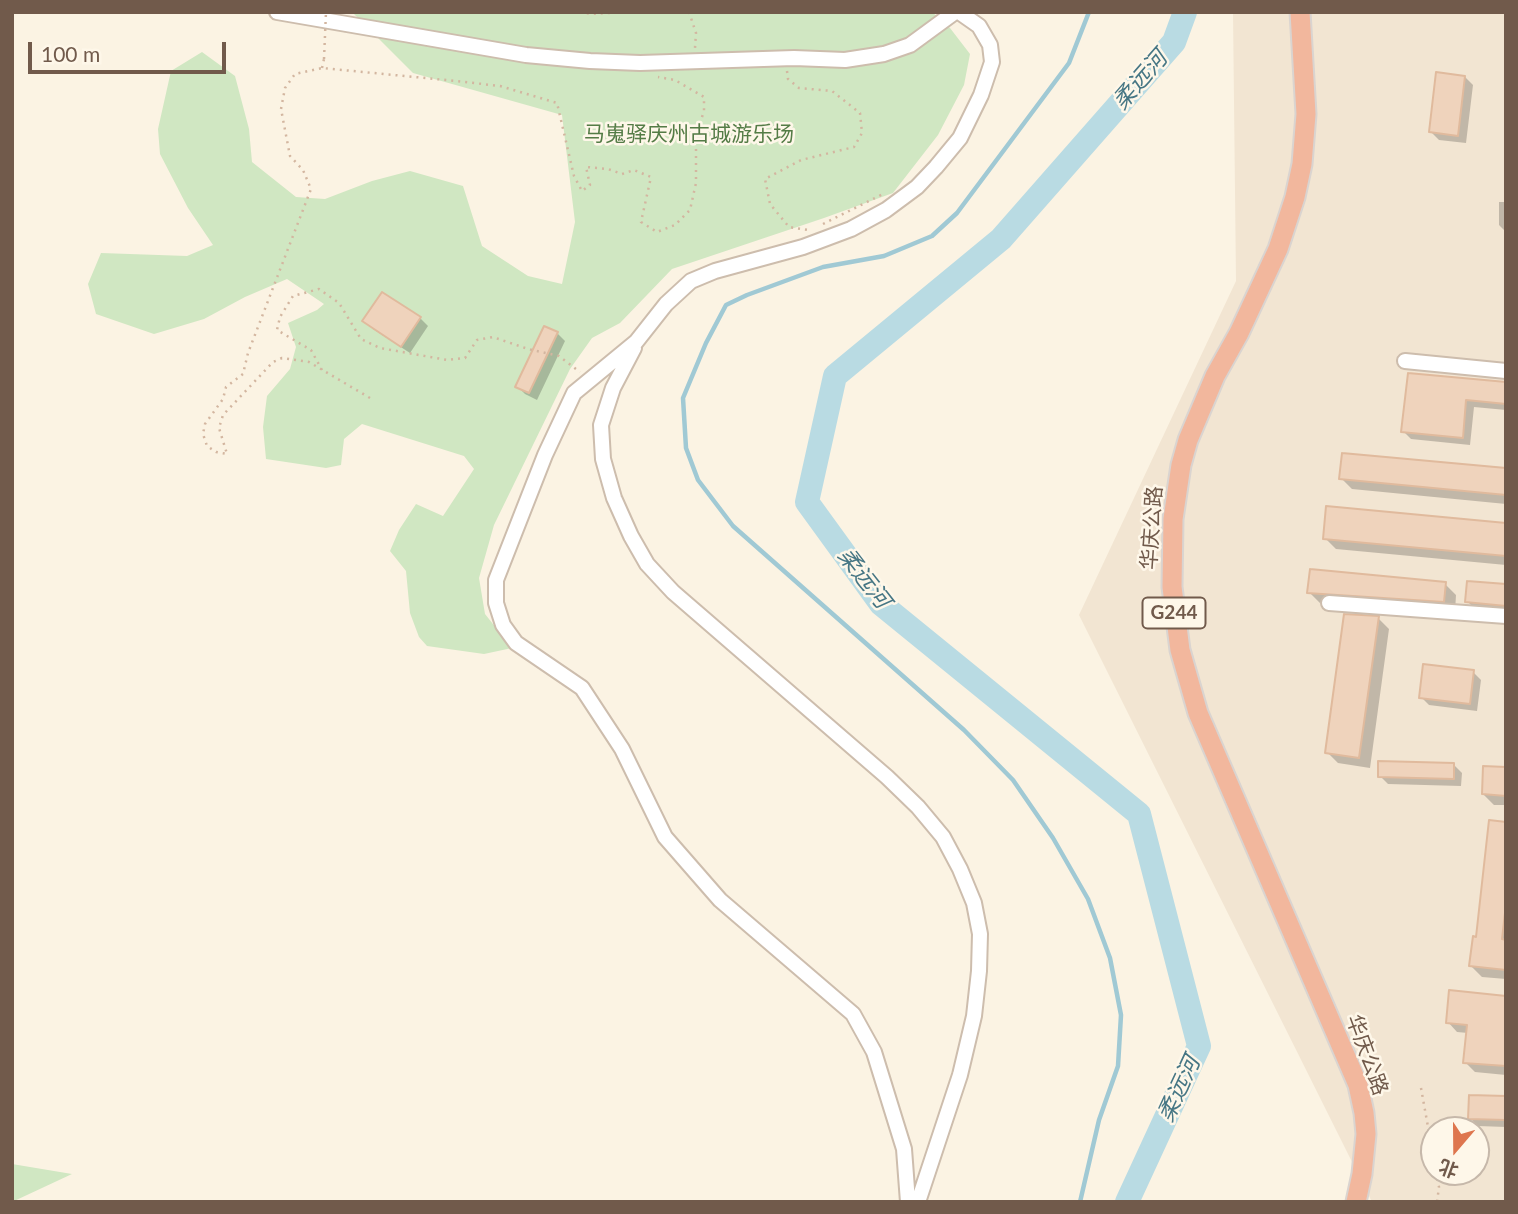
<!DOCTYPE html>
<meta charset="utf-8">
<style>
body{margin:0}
#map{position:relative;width:1518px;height:1214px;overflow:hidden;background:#fbf3e3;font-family:Lato,"Noto Sans SC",sans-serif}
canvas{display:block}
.frame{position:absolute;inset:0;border:14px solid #715a4b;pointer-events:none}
.north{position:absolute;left:1420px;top:1116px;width:70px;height:70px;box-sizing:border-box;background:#fef7e9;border:2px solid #c6b8aa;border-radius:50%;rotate:200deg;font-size:19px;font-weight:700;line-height:28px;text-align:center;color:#715a4b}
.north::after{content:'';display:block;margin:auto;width:24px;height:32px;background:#de764e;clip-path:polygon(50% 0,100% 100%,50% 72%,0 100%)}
.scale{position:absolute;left:28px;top:42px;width:198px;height:32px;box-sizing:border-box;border:4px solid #715a4b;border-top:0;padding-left:9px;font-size:21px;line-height:24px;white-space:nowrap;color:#715a4b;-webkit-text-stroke:5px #fef7e9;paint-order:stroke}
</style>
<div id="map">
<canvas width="1518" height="1214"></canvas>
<div class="frame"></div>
<div class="north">北</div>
<div class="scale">100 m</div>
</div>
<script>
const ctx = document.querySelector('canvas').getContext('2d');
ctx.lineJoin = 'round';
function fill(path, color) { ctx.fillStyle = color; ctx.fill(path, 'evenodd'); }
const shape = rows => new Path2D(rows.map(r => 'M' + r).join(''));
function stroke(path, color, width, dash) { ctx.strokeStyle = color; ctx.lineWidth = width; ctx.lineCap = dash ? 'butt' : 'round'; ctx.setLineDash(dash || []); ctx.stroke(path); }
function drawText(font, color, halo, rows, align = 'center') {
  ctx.font = font + ' Lato,"Noto Sans SC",sans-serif'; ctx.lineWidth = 5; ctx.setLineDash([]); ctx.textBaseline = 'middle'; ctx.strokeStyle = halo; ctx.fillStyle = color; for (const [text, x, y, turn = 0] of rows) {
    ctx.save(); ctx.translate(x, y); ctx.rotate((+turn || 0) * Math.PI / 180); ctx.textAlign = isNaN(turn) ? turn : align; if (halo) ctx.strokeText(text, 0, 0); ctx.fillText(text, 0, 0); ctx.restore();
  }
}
fill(shape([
 [1233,12,1506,12,1506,1202,1372,1202,1079,615,1236,281],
 [1434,1130,1476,1130,1476,1172,1434,1172]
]), '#f2e5d2');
fill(shape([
 [352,12,932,12,950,28,970,54,964,85,938,135,893,193,824,218,672,269,620,323,592,338,570,369,494,525,479,578,485,614,512,648,484,654,427,646,419,637,410,613,406,571,390,551,399,530,416,504,443,516,474,469,464,456,362,424,344,439,341,465,326,468,266,459,263,427,267,396,290,369,296,347,288,323,317,310,324,304,287,279,245,297,204,319,154,334,96,314,88,284,101,253,187,256,213,245,188,208,160,154,158,129,171,71,202,52,235,76,249,129,252,162,296,197,325,199,372,181,410,171,463,186,482,246,528,276,562,284,575,222,562,115,413,73],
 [12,1164,72,1174,12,1202]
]), '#d0e7c2');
fill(shape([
 [1465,77,1473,85,1466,143,1439,140,1431,132],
 [1499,202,1506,202,1506,232,1499,225],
 [420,318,428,326,410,353,373,329,365,321],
 [557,333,565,341,537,400,525,394,517,386],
 [1409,375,1506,384,1506,410,1474,407,1470,445,1411,439,1403,431],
 [1506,470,1506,504,1352,489,1341,478],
 [1506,525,1506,565,1336,549,1325,538],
 [1445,584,1456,595,1455,612,1320,603,1309,592],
 [1506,586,1506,612,1475,609,1467,601],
 [1378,618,1389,629,1370,768,1338,763,1327,752],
 [1473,672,1481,680,1477,711,1429,705,1421,697],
 [1454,765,1462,773,1461,786,1388,784,1380,776],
 [1506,768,1506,805,1494,805,1483,794],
 [1506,824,1506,979,1482,977,1471,966],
 [1506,998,1506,1075,1475,1072,1465,1062,1468,1033,1457,1032,1448,1022],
 [1506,1097,1506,1127,1478,1126,1470,1118]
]), '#0003');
stroke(shape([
 [1080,1202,1099,1120,1118,1066,1121,1015,1110,958,1088,899,1053,838,1013,780,964,730,733,526,698,480,686,448,683,398,706,343,726,305,747,295,823,267,884,256,932,236,957,213,1069,63,1089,12]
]), '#a0c9d4', 4.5);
stroke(shape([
 [1127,1202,1199,1046,1139,814,881,604,807,502,835,376,1001,239,1174,42,1185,12]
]), '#b9dbe3', 24);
const building = shape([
 [1436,72,1465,76,1458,136,1429,132,1436,72],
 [382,292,421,317,401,347,362,321,382,292],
 [544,326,558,332,529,393,515,387,544,326],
 [1408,373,1506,382,1506,404,1466,400,1463,438,1401,432,1408,373],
 [1342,453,1506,468,1506,495,1339,479,1342,453],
 [1326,506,1506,523,1506,556,1323,539,1326,506],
 [1310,569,1446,582,1444,602,1307,593,1310,569],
 [1467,581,1506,584,1506,606,1465,602,1467,581],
 [1344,614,1379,616,1359,758,1325,753,1344,614],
 [1423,664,1474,670,1470,704,1419,698,1423,664],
 [1378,761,1454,763,1454,779,1378,777,1378,761],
 [1483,766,1506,767,1506,796,1482,794,1483,766],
 [1489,820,1506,822,1506,904,1502,939,1506,940,1506,970,1469,966,1473,936,1476,937,1489,820],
 [1449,990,1506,996,1506,1066,1463,1063,1467,1025,1446,1023,1449,990],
 [1469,1095,1506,1096,1506,1120,1468,1119,1469,1095]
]);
fill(building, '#efd3bc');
stroke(building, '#e0ba9d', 2);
const minor = shape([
 [277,12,526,55,590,61,640,63,794,58,845,60,884,54,910,45,955,12],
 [634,348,613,388,601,425,603,459,614,498,631,536,647,564,673,592,887,777,918,807,943,837,960,869,974,903,980,934,979,971,974,1016,960,1075,918,1202],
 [1405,361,1506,371],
 [1329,603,1506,616],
 [908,1202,904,1149,874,1052,853,1014,720,900,665,837,622,749,582,688,516,643,503,625,496,603,496,580,545,455,574,393,636,342,666,304,691,281,715,271,803,247,851,229,886,210,917,187,936,167,960,138,981,95,992,62,990,45,979,26,959,12]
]);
const highway = shape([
 [1300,12,1306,114,1302,164,1295,197,1278,249,1239,333,1215,376,1188,440,1181,465,1173,519,1172,587,1180,650,1198,713,1358,1085,1364,1113,1366,1134,1362,1174,1356,1202]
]);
stroke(minor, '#cdbdad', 18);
stroke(highway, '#dad4d0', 23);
stroke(shape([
 [580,12,591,14,626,12],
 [689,12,696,33,695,48],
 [322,68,324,59],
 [787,71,788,79,799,88,832,91,860,113,862,133,854,147,801,160,765,179,770,204,789,227,808,230],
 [823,224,883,194],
 [322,370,311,350,277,330,280,317,293,296,319,289,339,303,361,339,380,348,447,360,465,358,477,340,493,337,528,349,559,356,580,372],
 [370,398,309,362,282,358,273,362,223,415,219,428,227,454,216,452,207,446,203,434,205,424,223,399,226,387,243,374,248,353,311,189,303,170,290,156,281,109,285,88,295,74,322,68,456,81,500,86,557,103,574,176,582,191,590,185,586,167,608,169,622,174,634,170,651,177,641,222,657,232,675,225,690,210,696,183,696,135,704,111,704,97,675,80,658,77],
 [1421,1088,1434,1160],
 [1436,1172,1439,1187,1437,1202]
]), '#d3b6a0', 2.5, [2, 5]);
stroke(minor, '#fff', 14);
stroke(highway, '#f2b79d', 19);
stroke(shape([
 [324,59,326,12]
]), '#d3b6a0', 2.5, [2, 5]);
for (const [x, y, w] of [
 [1174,613,63]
]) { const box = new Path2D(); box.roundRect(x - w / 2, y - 15.5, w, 31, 5); ctx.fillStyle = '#fef7e9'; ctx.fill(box); stroke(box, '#715a4b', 2); }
drawText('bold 19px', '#715a4b', null, [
 ["G244",1174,613]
]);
drawText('21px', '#547c46', '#fef7e9', [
 ["马嵬驿庆州古城游乐场",689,134]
]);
drawText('21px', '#715a4b', '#fef7e9', [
 ["华庆公路",1152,528,-86],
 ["华庆公路",1367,1055,70]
]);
drawText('italic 23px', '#467684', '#fef7e9', [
 ["柔远河",1140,80,-49],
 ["柔远河",864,578,52],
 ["柔远河",1179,1089,-65]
]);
</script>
